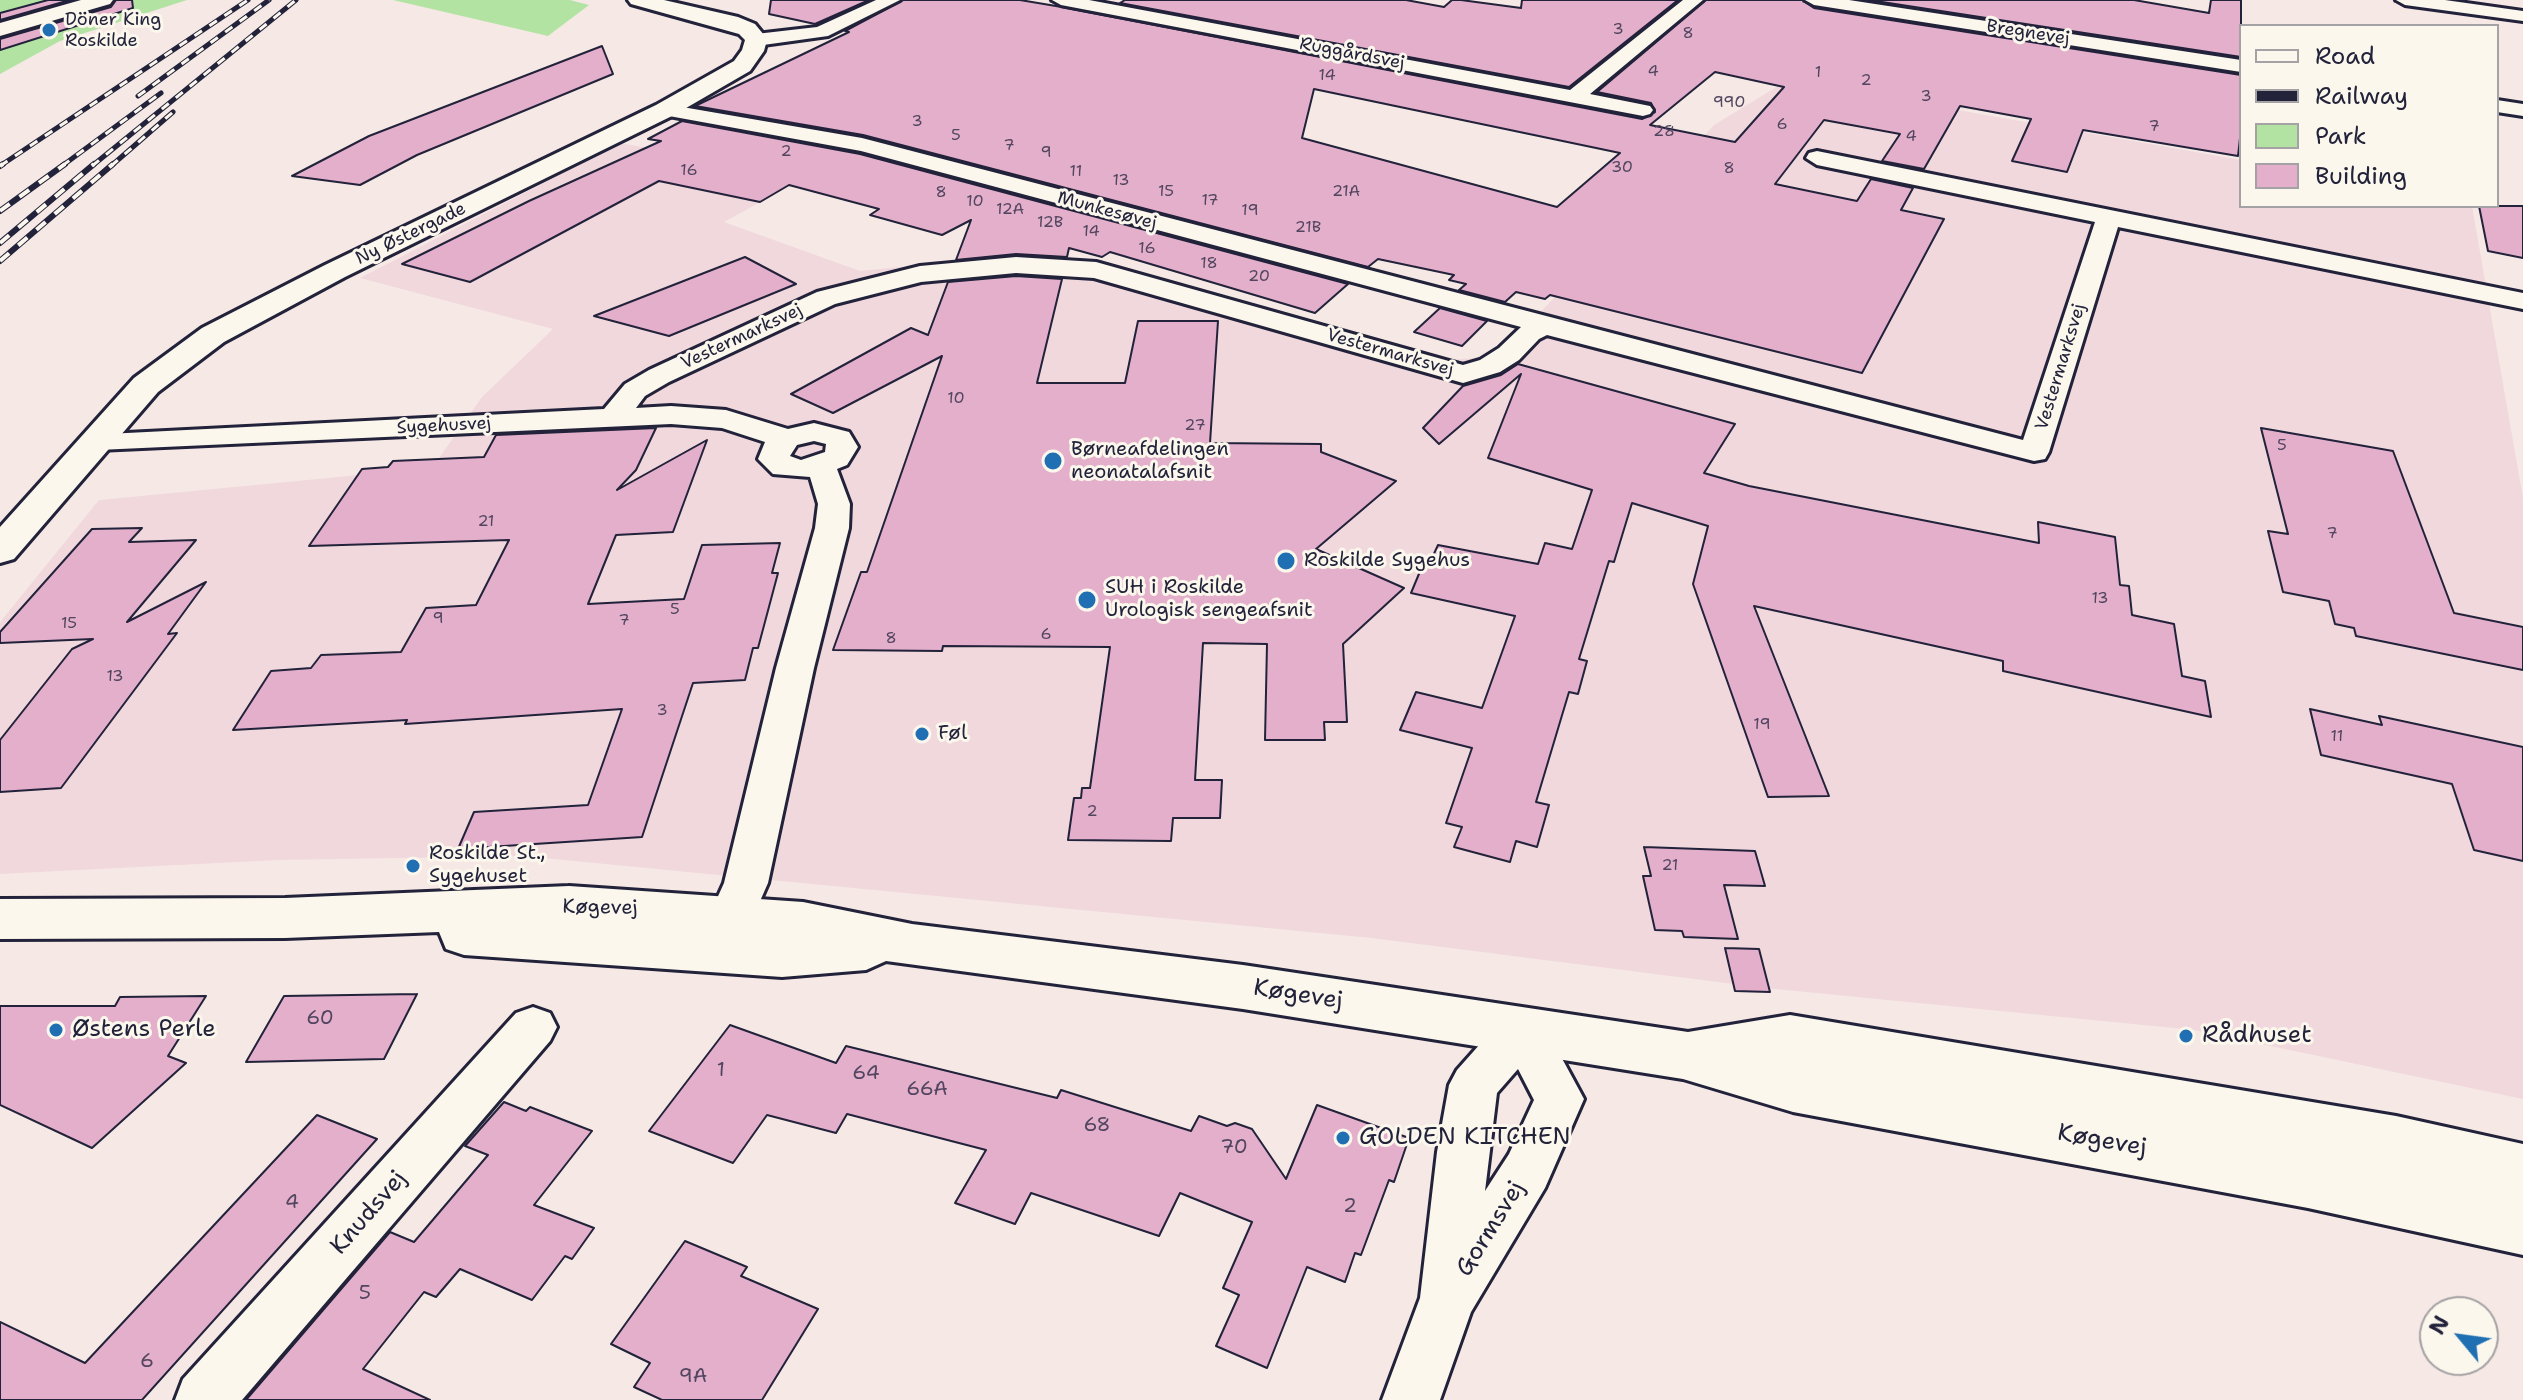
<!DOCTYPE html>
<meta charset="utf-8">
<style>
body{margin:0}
#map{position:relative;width:2523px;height:1400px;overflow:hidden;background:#f6e9e5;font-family:"Shantell Sans",sans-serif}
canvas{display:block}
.legend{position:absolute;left:2239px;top:24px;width:260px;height:184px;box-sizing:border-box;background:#fbf7ec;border:2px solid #a4a2a5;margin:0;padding:10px 14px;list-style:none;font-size:24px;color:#22223b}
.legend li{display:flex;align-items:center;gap:16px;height:40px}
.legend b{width:40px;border:2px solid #a4a2a5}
.north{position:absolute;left:2419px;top:1296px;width:80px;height:80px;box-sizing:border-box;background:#fbf7ec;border:2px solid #a4a2a5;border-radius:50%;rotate:299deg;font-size:22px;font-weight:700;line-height:32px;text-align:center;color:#22223b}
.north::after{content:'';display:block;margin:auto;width:28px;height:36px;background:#1f6fb2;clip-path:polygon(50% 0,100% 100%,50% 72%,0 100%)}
</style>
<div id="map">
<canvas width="2523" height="1400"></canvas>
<ul class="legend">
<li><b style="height:10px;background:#fbf7ec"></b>Road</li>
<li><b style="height:10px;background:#22223b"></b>Railway</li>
<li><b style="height:22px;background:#b3e3a3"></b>Park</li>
<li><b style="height:22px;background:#e3afcb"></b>Building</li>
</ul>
<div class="north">N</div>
</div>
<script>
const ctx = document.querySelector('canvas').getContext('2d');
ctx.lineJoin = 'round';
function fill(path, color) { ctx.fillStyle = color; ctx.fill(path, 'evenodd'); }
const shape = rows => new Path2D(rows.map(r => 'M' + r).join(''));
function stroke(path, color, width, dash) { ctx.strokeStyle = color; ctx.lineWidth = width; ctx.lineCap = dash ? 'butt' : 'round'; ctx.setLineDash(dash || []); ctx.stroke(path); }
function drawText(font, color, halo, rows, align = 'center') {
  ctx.font = font + ' "Shantell Sans",sans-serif'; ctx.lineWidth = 6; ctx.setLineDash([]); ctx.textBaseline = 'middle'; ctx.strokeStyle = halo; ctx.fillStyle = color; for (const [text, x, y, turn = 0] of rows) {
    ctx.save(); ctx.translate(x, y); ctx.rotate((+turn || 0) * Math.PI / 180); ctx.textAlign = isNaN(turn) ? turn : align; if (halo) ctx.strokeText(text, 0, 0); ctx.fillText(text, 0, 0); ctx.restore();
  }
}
fill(shape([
 [1788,80,2241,160,2241,206,2472,206,2523,498,2523,1099,2194,1030,1765,988,1371,938,522,856,279,860,0,874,0,622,99,500,432,468,482,397,553,329,360,278,621,143,804,178,724,222,860,271,999,257,1070,257,1443,360,1499,357,1714,125]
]), '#f0d8dd');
fill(shape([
 [0,0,187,0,60,41,0,74],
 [393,0,570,0,589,5,548,36]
]), '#b3e3a3');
const building = shape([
 [48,0,70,0,0,20,0,13,48,0],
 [116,0,132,0,133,8,0,50,0,39,111,7,116,0],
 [771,0,869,0,815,24,769,14,771,0],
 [903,0,1020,0,1056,6,1642,119,1655,112,1651,103,1597,92,1706,0,1802,0,1814,8,2241,75,2241,129,2238,156,2083,130,2067,172,2012,161,2031,119,1960,106,1924,169,1882,161,1900,134,1824,120,1775,184,1857,201,1871,179,1913,188,1901,210,1944,219,1862,373,1550,295,1545,299,1516,292,1505,302,1459,290,1466,284,1449,280,1454,275,1378,259,1368,267,863,135,695,106,849,32,845,31,903,0],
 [1715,72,1784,87,1735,142,1650,125,1715,72],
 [1314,89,1620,153,1557,207,1302,138,1314,89],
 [1125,0,1406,0,1444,7,1452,0,1461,0,1521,8,1522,0,1678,0,1569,87,1120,3,1125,0],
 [1869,0,2134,0,2209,13,2211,0,2241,0,2241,57,1869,0],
 [602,46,613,74,417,155,360,185,292,176,369,136,602,46],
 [682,121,860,154,1348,284,1315,313,1110,252,1102,257,1069,248,1067,257,1016,254,956,260,971,220,942,235,870,215,879,209,789,185,760,202,659,181,470,282,402,264,529,201,661,141,648,139,682,121],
 [2479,206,2523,206,2523,258,2488,251,2479,206],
 [745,257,796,284,669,336,594,316,745,257],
 [1016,276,1062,279,1037,383,1125,383,1138,321,1218,321,1210,443,1321,444,1321,452,1396,481,1316,549,1404,588,1343,644,1347,722,1324,722,1325,740,1265,740,1267,644,1203,643,1195,780,1222,780,1220,818,1173,818,1171,841,1068,840,1074,798,1081,798,1082,788,1090,788,1110,647,943,646,942,651,833,650,861,572,867,572,942,356,833,413,791,394,911,328,928,335,948,282,1016,276],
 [1440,308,1487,321,1462,346,1414,332,1440,308],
 [1518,364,1735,424,1704,473,1749,486,2039,543,2038,522,2115,537,2120,585,2129,586,2132,615,2174,624,2182,676,2205,681,2211,717,2003,671,2003,661,1754,606,1829,796,1768,797,1693,584,1708,526,1632,503,1614,562,1609,561,1579,659,1587,661,1578,694,1569,692,1536,802,1549,805,1537,847,1516,841,1510,862,1454,847,1462,827,1446,823,1472,748,1400,730,1416,692,1482,708,1515,616,1411,593,1426,557,1432,558,1438,545,1538,564,1545,543,1572,549,1592,490,1488,458,1521,374,1439,444,1423,428,1463,386,1501,375,1518,364],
 [656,428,636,470,617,490,707,440,673,532,616,535,588,604,684,599,702,545,780,543,772,573,778,573,758,648,753,648,745,680,693,683,642,837,458,849,474,812,588,805,622,709,405,724,407,720,233,730,271,671,311,668,321,655,401,652,426,608,476,605,509,540,309,546,362,469,388,467,393,461,484,457,496,435,656,428],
 [2261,428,2393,451,2454,613,2523,627,2523,670,2356,636,2354,628,2335,624,2329,601,2283,592,2268,531,2288,534,2261,428],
 [142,528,129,542,196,540,127,622,206,582,168,634,177,633,61,788,0,792,0,740,72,649,93,639,0,643,0,632,92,529,142,528],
 [2310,709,2382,725,2379,716,2523,747,2523,861,2474,850,2452,784,2321,755,2310,709],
 [1644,847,1755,851,1765,886,1724,885,1738,939,1684,937,1682,931,1655,930,1643,876,1651,876,1644,847],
 [1725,948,1759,949,1770,992,1735,991,1725,948],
 [417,994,384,1059,246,1062,284,996,417,994],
 [206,996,168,1056,186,1063,92,1148,0,1105,0,1006,115,1006,120,997,206,996],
 [730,1025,836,1063,846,1046,1057,1098,1061,1090,1191,1131,1199,1116,1227,1126,1235,1123,1252,1129,1286,1179,1317,1105,1409,1138,1394,1182,1389,1180,1361,1255,1355,1253,1345,1282,1307,1267,1267,1368,1216,1346,1239,1295,1223,1288,1252,1222,1180,1193,1159,1236,1031,1193,1015,1224,955,1203,986,1150,847,1114,836,1133,767,1115,733,1163,649,1131,730,1025],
 [504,1102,526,1111,530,1107,592,1131,534,1205,594,1228,572,1259,565,1256,532,1300,460,1269,436,1297,424,1292,363,1369,430,1400,246,1400,390,1232,414,1242,488,1155,465,1146,504,1102],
 [317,1115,377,1139,142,1400,0,1400,0,1322,85,1363,317,1115],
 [685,1241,747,1267,741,1276,818,1309,762,1400,662,1400,634,1387,650,1363,611,1344,685,1241]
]);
fill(building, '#e3afcb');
stroke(building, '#22223b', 2);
const minor = shape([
 [876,0,900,0,828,36,756,46,747,40,756,34,817,27,876,0],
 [1052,0,1089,0,1570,90,1683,0,1703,0,1590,94,1650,106,1653,110,1650,114,1643,116,1061,5,1052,0],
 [1805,0,1849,0,2241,60,2241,72,1814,5,1805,0],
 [2396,0,2445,0,2523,11,2523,21,2405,5,2396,0],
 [2497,100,2523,104,2523,116,2497,112,2497,100],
 [665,104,862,138,2023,440,2095,222,1817,165,1806,158,1809,153,1817,151,2523,293,2523,309,2118,227,2049,452,2045,459,2034,461,1547,335,1539,339,1519,360,1500,372,1463,383,1094,278,1016,273,921,282,835,304,669,382,645,396,636,408,671,406,726,410,788,429,814,423,849,432,858,447,847,465,837,469,850,504,849,528,814,668,768,883,735,958,719,963,703,958,696,945,724,883,776,668,815,528,818,504,810,477,773,474,758,459,765,442,722,428,671,424,98,450,87,447,83,441,87,435,604,409,625,384,649,370,817,292,920,266,1016,257,1096,262,1463,365,1480,360,1499,348,1521,327,861,151,658,114,655,110,665,104],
 [814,441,826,444,825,452,801,460,790,456,797,445,814,441],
 [533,1007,550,1013,557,1027,550,1041,242,1400,175,1400,183,1379,516,1013,533,1007],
 [1522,1010,1539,1016,1584,1099,1545,1188,1471,1312,1440,1400,1382,1400,1420,1298,1437,1152,1449,1085,1457,1070,1505,1016,1522,1010],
 [1518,1069,1534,1100,1509,1154,1485,1191,1497,1093,1518,1069]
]);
const tertiary = shape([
 [81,0,113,0,110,4,0,36,0,23,81,0],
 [569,886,803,902,912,924,1243,965,1688,1032,1790,1015,2396,1116,2523,1144,2523,1255,2308,1208,1793,1112,1683,1079,1243,1009,886,961,866,970,782,977,464,955,446,949,439,932,285,938,0,939,0,899,285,898,569,886]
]);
const secondary = shape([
 [628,0,664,0,738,17,755,24,764,35,767,40,764,51,750,71,674,115,345,277,224,342,158,392,14,559,0,563,0,527,134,378,202,328,325,265,656,105,734,61,742,50,745,40,739,34,631,4,628,0]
]);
stroke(minor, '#22223b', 6);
stroke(tertiary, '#22223b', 6);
stroke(secondary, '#22223b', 6);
fill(minor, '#fbf7ec');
fill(tertiary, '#fbf7ec');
fill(secondary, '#fbf7ec');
const railFar1 = shape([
 [138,96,269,0],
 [0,166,248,0],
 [62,166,161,93],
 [92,166,296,0],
 [111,166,173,112]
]);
const rail = shape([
 [0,166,3,164],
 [0,211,65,164],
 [0,243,94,164],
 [0,261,113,164]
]);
stroke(railFar1, '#22223b', 5);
stroke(rail, '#22223b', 6);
stroke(railFar1, '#fbf7ec', 3, [9]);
stroke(rail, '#fbf7ec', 4, [12]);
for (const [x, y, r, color] of [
 [49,30,8,"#1f6fb2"],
 [1053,461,10,"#1f6fb2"],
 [1286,561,10,"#1f6fb2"],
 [1087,600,10,"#1f6fb2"],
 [922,734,8,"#1f6fb2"],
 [413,866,8,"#1f6fb2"],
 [56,1030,8,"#1f6fb2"],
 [2186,1036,8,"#1f6fb2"],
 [1343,1138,8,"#1f6fb2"]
]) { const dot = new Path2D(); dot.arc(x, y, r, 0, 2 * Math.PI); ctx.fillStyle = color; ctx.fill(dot); stroke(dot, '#fbf7ec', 3); }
drawText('16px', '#52455f', null, [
 ["3",1618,30],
 ["8",1688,34],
 ["4",1653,72],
 ["1",1818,73],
 ["14",1327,76],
 ["2",1866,81],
 ["3",1926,97],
 ["990",1729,103],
 ["3",917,122],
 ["6",1782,125],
 ["7",2154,127],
 ["28",1664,132],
 ["5",956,136],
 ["4",1911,137],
 ["7",1009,146],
 ["2",786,152],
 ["9",1046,153],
 ["30",1622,168],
 ["8",1729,169],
 ["16",689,171],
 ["11",1076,172],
 ["13",1121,181],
 ["15",1166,192],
 ["21A",1346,192],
 ["8",941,193],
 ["17",1210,201],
 ["10",975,202],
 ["12A",1010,210],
 ["19",1250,211],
 ["12B",1050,223],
 ["21B",1308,228],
 ["14",1091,232],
 ["16",1147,249],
 ["18",1209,264],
 ["20",1259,277],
 ["10",956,399],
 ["27",1195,426],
 ["5",2282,446],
 ["21",486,522],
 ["7",2332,534],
 ["13",2100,599],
 ["5",675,610],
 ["9",438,619],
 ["7",624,621],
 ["15",69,624],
 ["6",1046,635],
 ["8",891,639],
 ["13",115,677],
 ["3",662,711],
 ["19",1762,725],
 ["11",2337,737],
 ["2",1092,812],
 ["21",1670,866]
]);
drawText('18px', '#22223b', '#fbf7ec', [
 ["Döner King",65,20],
 ["Roskilde",65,41]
], 'left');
drawText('18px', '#22223b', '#fbf7ec', [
 ["Bregnevej",2028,33,9],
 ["Ruggårdsvej",1352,54,11],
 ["Munkesøvej",1107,211,15],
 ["Ny Østergade",411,234,-26],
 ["Vestermarksvej",742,337,-25],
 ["Vestermarksvej",1390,353,16],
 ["Vestermarksvej",2061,367,-73],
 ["Sygehusvej",444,426,-3]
]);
drawText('20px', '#22223b', '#fbf7ec', [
 ["Børneafdelingen",1071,450],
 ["neonatalafsnit",1071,473],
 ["Roskilde Sygehus",1304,561],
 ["SUH i Roskilde",1105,588],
 ["Urologisk sengeafsnit",1105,611],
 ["Føl",938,734],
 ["Roskilde St.,",429,854],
 ["Sygehuset",429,877]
], 'left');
drawText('20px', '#22223b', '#fbf7ec', [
 ["Køgevej",600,908,1]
]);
drawText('20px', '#52455f', null, [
 ["60",320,1019],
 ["1",721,1071],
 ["64",866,1074],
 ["66A",927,1090],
 ["68",1097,1126],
 ["70",1234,1148],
 ["4",292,1203],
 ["2",1350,1207],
 ["5",365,1294],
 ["6",147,1362],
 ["9A",693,1377]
]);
drawText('24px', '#22223b', '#fbf7ec', [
 ["Køgevej",1298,995,9],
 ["Køgevej",2102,1141,10],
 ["Knudsvej",369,1213,-49],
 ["Gormsvej",1491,1229,-58]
]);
drawText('24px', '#22223b', '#fbf7ec', [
 ["Østens Perle",72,1030],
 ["Rådhuset",2202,1036],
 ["GOLDEN KITCHEN",1359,1138]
], 'left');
</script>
